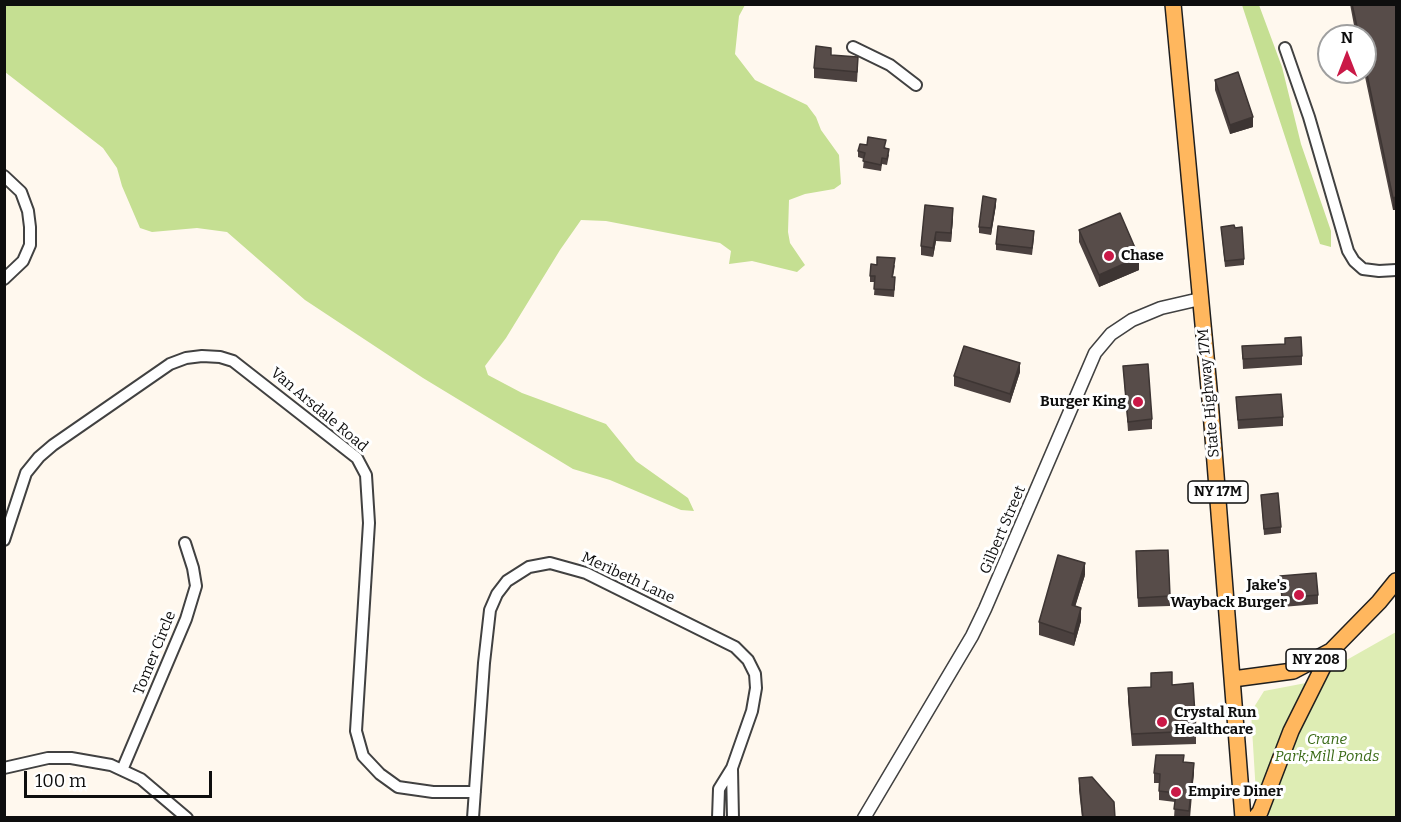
<!DOCTYPE html>
<style>
body{margin:0}
#map{position:relative;width:1401px;height:822px;overflow:hidden;background:#fff8ee;font-family:Bitter,serif}
canvas{display:block}
.frame{position:absolute;inset:0;border:6px solid #0e0e0e;pointer-events:none}
.north{position:absolute;left:1317px;top:24px;width:60px;height:60px;box-sizing:border-box;background:#fff;border:2px solid #9f9f9f;border-radius:50%;rotate:0deg;font-size:16px;font-weight:700;line-height:24px;text-align:center;color:#0e0e0e}
.north::after{content:'';display:block;margin:auto;width:21px;height:27px;background:#ca1947;clip-path:polygon(50% 0,100% 100%,50% 72%,0 100%)}
.scale{position:absolute;left:24px;top:771px;width:188px;height:27px;box-sizing:border-box;border:3px solid #0e0e0e;border-top:0;padding-left:8px;font-size:18px;line-height:21px;white-space:nowrap;color:#0e0e0e;-webkit-text-stroke:4px #fff;paint-order:stroke}
</style>
<div id="map">
<canvas width="1401" height="822"></canvas>
<div class="frame"></div>
<div class="north">N</div>
<div class="scale">100 m</div>
</div>
<script>
const ctx = document.querySelector('canvas').getContext('2d');
ctx.lineJoin = 'round';
function fill(path, color) { ctx.fillStyle = color; ctx.fill(path, 'evenodd'); }
const shape = rows => new Path2D(rows.map(r => 'M' + r).join(''));
function stroke(path, color, width, dash) { ctx.strokeStyle = color; ctx.lineWidth = width; ctx.lineCap = dash ? 'butt' : 'round'; ctx.setLineDash(dash || []); ctx.stroke(path); }
function drawText(font, color, halo, rows, align = 'center') {
  ctx.font = font + ' Bitter,serif'; ctx.lineWidth = 6; ctx.setLineDash([]); ctx.textBaseline = 'middle'; ctx.strokeStyle = halo; ctx.fillStyle = color; for (const [text, x, y, turn = 0] of rows) {
    ctx.save(); ctx.translate(x, y); ctx.rotate((+turn || 0) * Math.PI / 180); ctx.textAlign = isNaN(turn) ? turn : align; if (halo) ctx.strokeText(text, 0, 0); ctx.fillText(text, 0, 0); ctx.restore();
  }
}
fill(shape([
 [1396,632,1396,817,1270,817,1256,794,1251,712,1264,691,1306,683]
]), '#deedb4');
fill(shape([
 [4,5,745,5,739,16,735,54,755,80,807,105,816,117,821,130,839,155,841,184,834,189,805,194,789,200,788,232,790,243,805,265,797,272,752,261,729,264,731,251,720,243,606,221,581,220,560,250,506,338,485,366,488,375,522,393,606,424,636,461,688,498,694,511,681,510,610,480,573,469,423,378,305,300,227,232,197,228,152,232,140,228,122,186,117,168,103,148,5,72],
 [1242,5,1259,5,1282,67,1301,144,1331,231,1331,247,1320,244]
]), '#c5df92');
const minor = shape([
 [853,47,890,65,916,85],
 [1285,48,1309,117,1348,251,1354,261,1363,269,1379,271,1396,270],
 [4,176,21,192,28,211,30,227,30,245,23,261,4,279],
 [4,540,26,473,39,457,53,445,170,364,186,358,202,356,220,357,233,361,357,458,366,475,369,523,356,731,363,756,380,774,398,787,433,792,475,792],
 [4,768,48,758,71,758,111,765,141,779,187,818],
 [732,769,733,818],
 [122,770,186,619,196,586,193,568,185,543],
 [473,818,484,663,490,610,497,594,507,581,529,567,550,563,586,573,735,647,748,660,755,674,756,688,752,711,732,768,719,789,718,818]
]);
const tertiary = shape([
 [864,818,972,636,985,609,1095,353,1111,334,1132,320,1161,308,1200,299]
]);
const primary = shape([
 [1173,4,1210,399,1243,818],
 [1233,679,1293,671,1331,651,1379,602,1396,581],
 [1255,818,1260,812,1291,731,1331,651]
]);
stroke(minor, '#414141', 14);
stroke(tertiary, '#414141', 15);
stroke(primary, '#1f1f1f', 18);
stroke(minor, '#fff', 10);
stroke(tertiary, '#fff', 12);
stroke(primary, '#ffb75e', 15);
fill(shape([
 [1350,4,1396,4,1396,210,1393,210,1364,72,1365,72,1365,36,1356,36],
 [858,66,857,82,814,78,814,68],
 [1215,80,1253,127,1230,134,1215,90],
 [867,145,886,147,885,148,889,155,887,165,882,164,881,171,863,168,864,159,858,157,858,151],
 [925,205,953,218,951,242,936,241,933,257,921,255,921,246],
 [996,205,991,235,979,233,979,227],
 [1221,227,1244,259,1244,265,1225,267],
 [1079,230,1139,270,1099,287,1079,242],
 [1034,238,1032,255,996,250,996,244],
 [895,265,893,277,895,283,894,297,874,295,875,282,870,282,870,276],
 [1242,346,1302,356,1302,365,1243,369],
 [1123,366,1152,419,1152,429,1128,431],
 [1020,372,1010,403,954,386,954,376],
 [1236,397,1283,417,1283,426,1238,429],
 [1261,495,1281,527,1281,533,1264,535],
 [1136,560,1170,596,1170,606,1138,607],
 [1085,575,1075,606,1081,621,1074,646,1039,635,1039,622],
 [1280,576,1318,595,1318,604,1282,607],
 [1151,673,1172,685,1196,731,1196,744,1132,746,1128,701,1128,688,1151,687],
 [1184,762,1194,772,1190,818,1174,818,1175,802,1159,800,1159,783,1154,783,1154,773],
 [1079,778,1115,818,1082,818,1079,790]
]), '#4b413f');
fill(shape([
 [1253,117,1253,127,1230,134,1230,125],
 [1396,197,1396,210,1393,210,1393,198],
 [996,199,996,205,991,235,991,228],
 [953,208,953,218,951,242,951,233],
 [936,232,936,241,933,257,933,248],
 [1139,257,1139,270,1099,287,1099,275],
 [1020,363,1020,372,1010,403,1010,394],
 [1085,563,1085,575,1072,617,1072,605],
 [1081,608,1081,621,1074,646,1074,634],
 [1194,763,1194,772,1189,818,1189,811]
]), '#3d3533');
const building = shape([
 [1352,4,1396,4,1396,197,1393,198,1365,65,1365,36,1359,36,1352,4],
 [816,46,831,48,831,55,858,57,857,72,814,68,816,46],
 [1238,72,1253,117,1230,125,1215,80,1238,72],
 [868,137,886,140,884,148,889,149,887,159,882,158,881,165,863,161,865,153,858,151,860,144,867,145,868,137],
 [983,196,996,199,991,228,979,227,983,196],
 [925,205,953,208,951,233,936,232,933,248,921,246,925,205],
 [1120,213,1139,257,1099,275,1079,230,1120,213],
 [1234,225,1235,228,1242,227,1244,259,1225,261,1221,227,1234,225],
 [998,226,1034,231,1032,248,996,244,998,226],
 [877,257,895,258,892,277,895,277,894,290,874,289,875,276,870,276,871,264,877,265,877,257],
 [1301,337,1302,356,1243,359,1242,346,1285,344,1285,338,1301,337],
 [964,346,1020,363,1010,394,954,376,964,346],
 [1148,364,1152,419,1128,422,1123,366,1148,364],
 [1281,394,1283,417,1238,420,1236,397,1281,394],
 [1278,493,1281,527,1264,529,1261,495,1278,493],
 [1168,550,1170,596,1138,598,1136,551,1168,550],
 [1058,555,1085,563,1072,605,1081,608,1074,634,1039,622,1058,555],
 [1316,573,1318,595,1282,598,1280,576,1316,573],
 [1172,672,1172,685,1193,683,1196,731,1132,734,1128,688,1151,687,1151,673,1172,672],
 [1156,755,1184,755,1183,762,1194,763,1189,811,1174,809,1176,793,1159,791,1160,774,1154,773,1156,755],
 [1092,777,1114,802,1115,818,1083,818,1079,778,1092,777]
]);
fill(building, '#574c49');
stroke(building, '#3d3533', 1.5);
for (const [x, y, r, color] of [
 [1109,256,6,"#ca1947"],
 [1138,402,6,"#ca1947"],
 [1299,595,6,"#ca1947"],
 [1162,722,6,"#ca1947"],
 [1176,792,6,"#ca1947"]
]) { const dot = new Path2D(); dot.arc(x, y, r, 0, 2 * Math.PI); ctx.fillStyle = color; ctx.fill(dot); stroke(dot, '#fff', 2); }
for (const [x, y, w] of [
 [1218,492,60],
 [1316,660,60]
]) { const box = new Path2D(); box.roundRect(x - w / 2, y - 11, w, 22, 4.5); ctx.fillStyle = '#fff'; ctx.fill(box); stroke(box, '#0e0e0e', 1.5); }
drawText('bold 14px', '#0e0e0e', null, [
 ["NY 17M",1218,492],
 ["NY 208",1316,660]
]);
drawText('bold 15px', '#0e0e0e', '#fff', [
 ["Chase",1121,256],
 ["Burger King",1126,402,"right"],
 ["Jake's",1287,586,"right"],
 ["Wayback Burger",1287,603,"right"],
 ["Crystal Run",1174,713],
 ["Healthcare",1174,730],
 ["Empire Diner",1188,792]
], 'left');
drawText('15px', '#0e0e0e', '#fff', [
 ["State Highway 17M",1209,393,-95],
 ["Van Arsdale Road",319,410,40],
 ["Gilbert Street",1003,530,-67],
 ["Meribeth Lane",628,578,25],
 ["Tomer Circle",155,653,-68]
]);
drawText('italic 15px', '#3b6b18', '#fff', [
 ["Crane",1327,740],
 ["Park;Mill Ponds",1327,757]
]);
</script>
